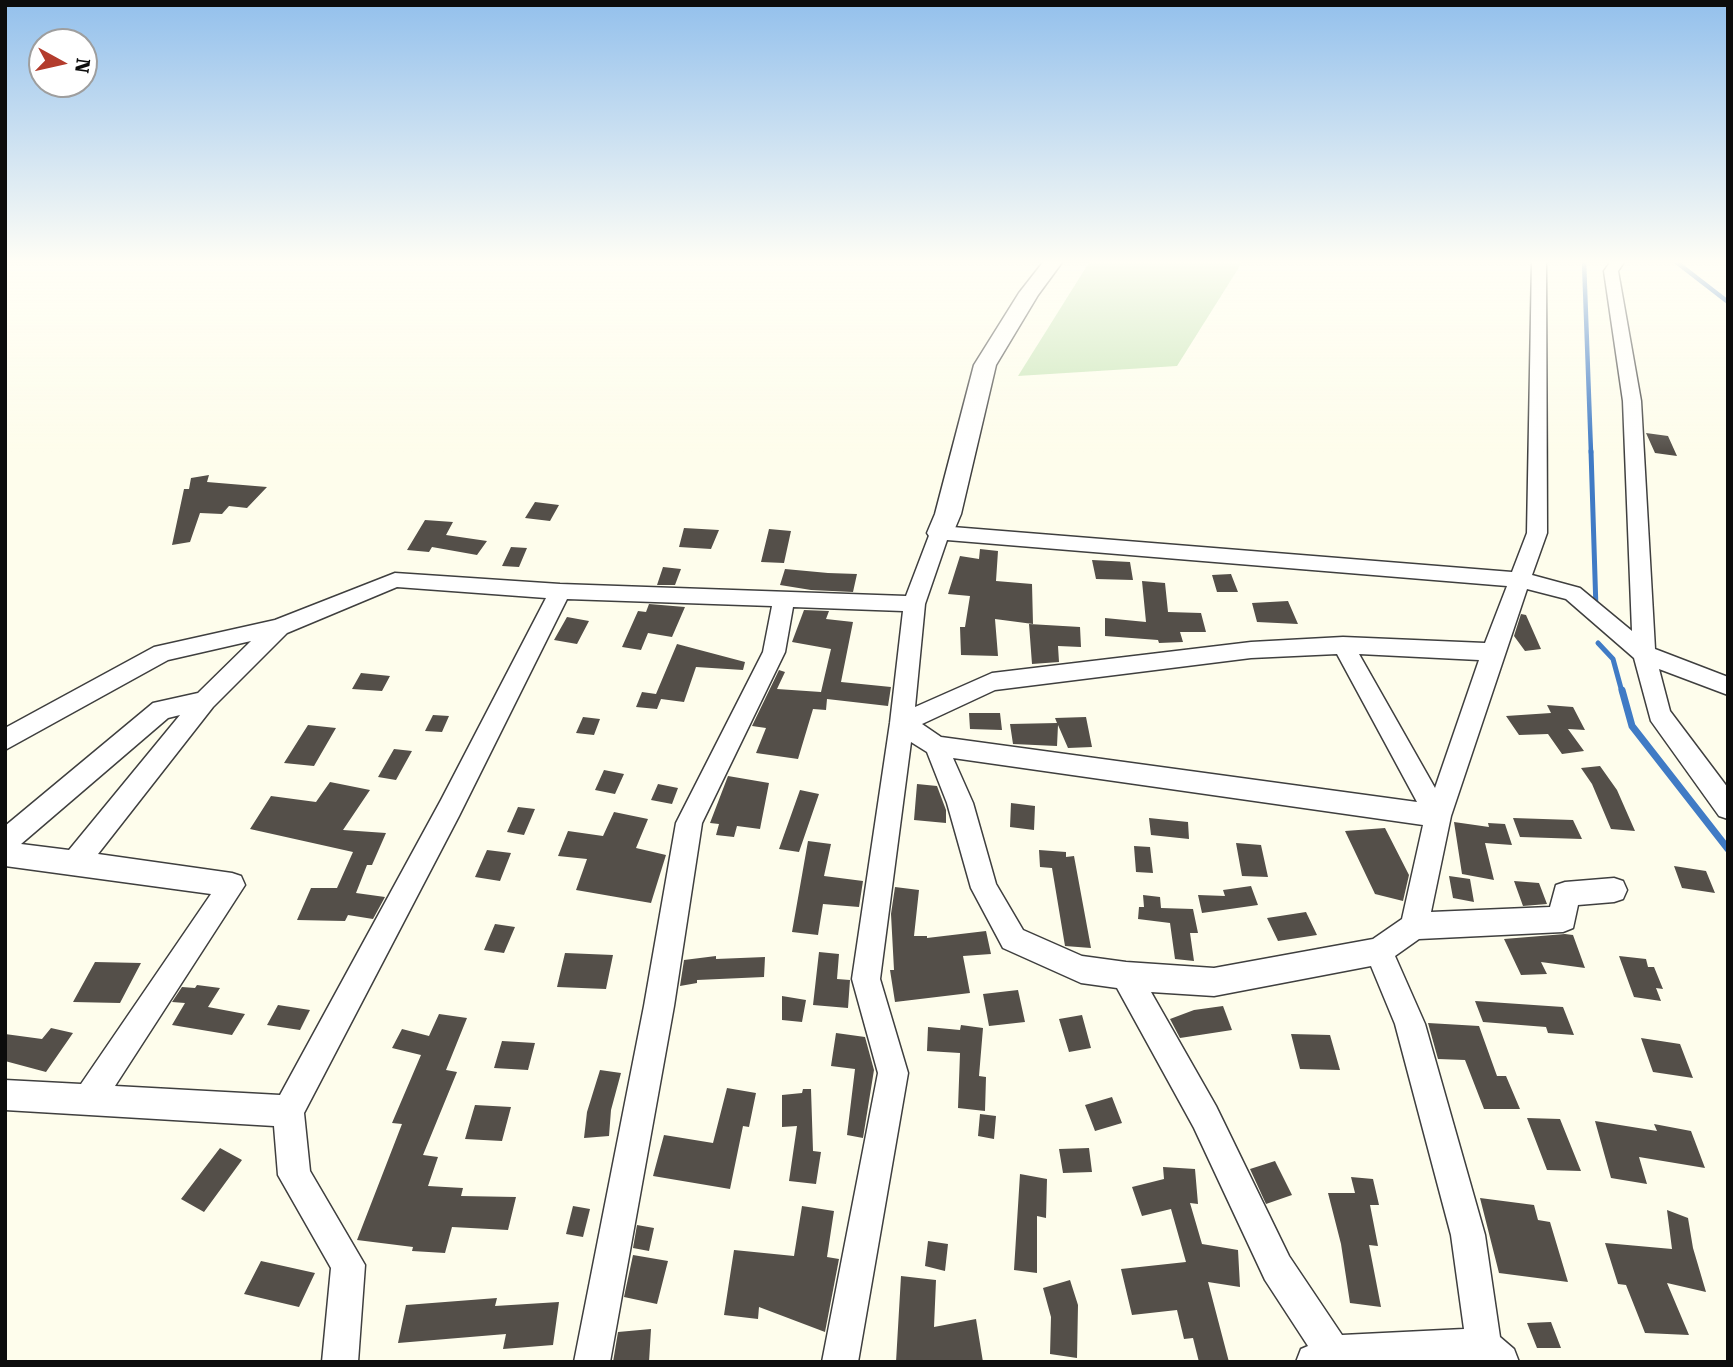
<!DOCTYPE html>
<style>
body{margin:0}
#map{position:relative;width:1733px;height:1367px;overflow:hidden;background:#fefdec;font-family:"Roboto Serif",serif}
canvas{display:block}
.frame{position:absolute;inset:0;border:7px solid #0c0c0c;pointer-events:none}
.north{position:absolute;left:28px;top:28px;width:70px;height:70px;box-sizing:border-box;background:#fff;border:2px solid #9e9e9e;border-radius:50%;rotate:98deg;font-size:19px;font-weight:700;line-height:28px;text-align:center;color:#0c0c0c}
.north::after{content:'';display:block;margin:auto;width:24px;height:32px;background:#b33c2d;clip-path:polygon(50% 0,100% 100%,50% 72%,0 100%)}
</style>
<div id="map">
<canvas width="1733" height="1367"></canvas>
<div class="frame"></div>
<div class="north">N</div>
</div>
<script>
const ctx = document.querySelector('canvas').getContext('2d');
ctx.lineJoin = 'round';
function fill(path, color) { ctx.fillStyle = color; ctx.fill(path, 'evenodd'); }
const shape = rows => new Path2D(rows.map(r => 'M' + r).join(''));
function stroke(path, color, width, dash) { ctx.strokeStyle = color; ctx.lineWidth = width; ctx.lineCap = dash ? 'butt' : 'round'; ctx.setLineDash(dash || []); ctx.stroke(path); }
fill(shape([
 [1090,261,1243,261,1177,366,1018,376]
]), '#c9e6b8');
stroke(shape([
 [1584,261,1591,453],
 [1675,261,1728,302]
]), '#407bc5', 4.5);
stroke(shape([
 [1591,451,1596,609],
 [1598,643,1613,659,1622,692]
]), '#407bc5', 5);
stroke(shape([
 [1622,690,1632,726,1728,849]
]), '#407bc5', 7);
fill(shape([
 [1646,433,1668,436,1677,456,1655,453],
 [209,475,207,482,267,487,247,508,229,506,222,514,200,513,190,542,172,545,184,489,189,489,191,478],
 [535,502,559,505,550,521,525,518],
 [425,520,453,522,446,535,487,541,477,555,432,547,429,552,407,550],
 [684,528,719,530,711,549,679,547],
 [769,529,791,531,784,563,761,562],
 [511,547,527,548,519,567,502,566],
 [980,549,998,551,996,581,1032,584,1033,624,995,619,998,656,961,655,960,627,965,627,970,596,948,594,960,556,979,559],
 [1092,560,1130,562,1133,580,1096,579],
 [663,567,681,569,675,585,657,585],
 [785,569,828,573,857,574,853,592,811,590,780,585],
 [1231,574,1238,592,1217,592,1212,575],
 [1142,581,1165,583,1168,612,1201,613,1206,632,1180,632,1183,642,1159,643,1158,640,1105,636,1105,618,1146,622],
 [1288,601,1298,624,1257,622,1252,603],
 [649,604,685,607,672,637,648,633,641,650,622,647,638,611,646,612],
 [804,610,829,611,826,619,853,622,841,682,891,687,888,706,827,699,826,710,813,709,798,759,756,753,766,728,752,726,779,670,785,672,777,689,821,692,831,649,792,642],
 [1521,614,1526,615,1541,649,1525,651,1514,636],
 [567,617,589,621,577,644,554,640],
 [1029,624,1080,627,1081,647,1058,646,1059,662,1032,664],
 [677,644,745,662,743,670,696,667,684,702,661,699,657,709,636,707,642,692,656,694],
 [361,673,390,676,382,691,352,689],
 [1547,705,1573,707,1585,730,1568,729,1584,751,1562,754,1548,734,1519,735,1506,716,1551,713],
 [969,713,1000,713,1002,730,970,729],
 [433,715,449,716,442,732,425,731],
 [583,717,600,719,594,735,576,733],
 [1086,717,1092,747,1068,748,1058,725,1057,746,1013,744,1010,724,1057,723,1055,718],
 [308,725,336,728,314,766,284,763],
 [394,749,412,751,396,780,378,777],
 [1600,766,1617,790,1635,831,1611,829,1592,784,1581,768],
 [604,770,624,774,615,794,595,790],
 [728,776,769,783,760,829,737,826,734,837,716,835,719,824,710,823],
 [330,782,370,790,343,830,386,833,372,865,367,865,356,893,385,897,373,919,348,915,345,921,297,920,311,888,337,888,353,852,250,829,271,796,316,802],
 [658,784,678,788,672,804,651,800],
 [917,784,937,786,946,810,946,823,914,820],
 [800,790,819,794,799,852,779,849],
 [1011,803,1035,806,1034,830,1010,827],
 [518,807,535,809,524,835,507,832],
 [614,812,648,819,636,848,666,855,651,903,576,890,587,859,558,856,568,831,603,836],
 [1149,818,1188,822,1189,839,1151,835],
 [1513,818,1573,820,1582,839,1520,837],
 [1454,822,1489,827,1488,823,1505,824,1512,845,1485,843,1494,880,1462,874],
 [1385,828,1409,875,1403,901,1375,894,1345,831],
 [808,841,831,844,824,876,863,881,859,907,823,904,818,935,792,932],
 [1236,843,1261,845,1268,877,1242,876],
 [1134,846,1150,847,1153,873,1136,872],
 [487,850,511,853,500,881,475,877],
 [1039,850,1066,852,1066,857,1074,856,1091,948,1065,946,1052,868,1040,867],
 [1674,866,1706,871,1715,893,1682,888],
 [1449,876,1470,879,1474,902,1453,898],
 [1514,881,1539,883,1547,904,1523,906],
 [1251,886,1258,905,1202,913,1198,895,1225,896,1223,890],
 [895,887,919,890,914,936,927,936,927,938,986,931,991,954,963,956,970,993,895,1002,890,970,894,970,891,914],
 [1143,895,1160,897,1161,908,1193,909,1198,933,1190,933,1194,961,1175,959,1170,923,1138,919,1139,907,1144,907],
 [1306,912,1317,935,1278,941,1267,918],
 [495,924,515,927,504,953,484,950],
 [1565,934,1573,935,1585,968,1541,962,1547,974,1521,975,1504,939],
 [819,952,839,954,837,979,850,980,848,1008,813,1005],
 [565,953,613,955,606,989,557,987],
 [716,956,716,959,765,957,764,977,697,980,697,983,680,986,684,960],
 [1619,956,1646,959,1648,967,1654,967,1663,989,1656,988,1661,1001,1634,997],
 [95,962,141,963,120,1003,73,1002],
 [197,985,220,988,208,1007,245,1014,232,1035,172,1025,185,1003,172,1002,182,987,195,988],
 [1018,990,1025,1022,989,1026,983,994],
 [782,996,806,1000,802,1022,782,1020],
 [1475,1001,1563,1007,1574,1035,1548,1033,1546,1027,1483,1022],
 [278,1005,310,1010,300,1030,267,1025],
 [1223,1006,1232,1030,1180,1038,1170,1019,1194,1010],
 [439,1014,467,1018,446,1070,457,1072,423,1155,438,1157,428,1186,463,1188,461,1196,516,1197,508,1230,452,1227,445,1253,412,1251,413,1247,357,1240,402,1124,392,1123,421,1055,392,1048,402,1029,429,1036],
 [1082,1015,1091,1048,1069,1052,1059,1019],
 [1428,1023,1479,1026,1497,1076,1506,1076,1520,1109,1484,1109,1465,1060,1438,1059],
 [961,1025,983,1028,979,1076,986,1077,985,1111,958,1108,960,1053,927,1051,928,1027,960,1030],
 [51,1028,73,1033,46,1072,5,1061,5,1034,42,1039],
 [836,1033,865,1037,874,1070,863,1138,847,1135,855,1069,831,1066],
 [1291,1034,1330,1035,1340,1070,1300,1069],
 [1641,1038,1680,1044,1693,1078,1653,1072],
 [502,1041,535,1043,528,1070,494,1068],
 [600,1070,621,1073,611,1110,609,1136,584,1138,587,1112],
 [727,1088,756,1093,749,1127,743,1126,730,1189,653,1176,664,1135,713,1143],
 [803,1089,811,1089,813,1151,821,1152,816,1184,789,1181,797,1126,782,1127,782,1095,802,1093],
 [1112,1097,1122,1123,1095,1131,1085,1105],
 [475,1105,511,1107,502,1141,465,1139],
 [980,1114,996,1116,994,1139,978,1136],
 [1527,1118,1560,1119,1581,1171,1547,1170],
 [1595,1121,1657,1131,1654,1124,1691,1131,1705,1168,1639,1157,1647,1184,1611,1178],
 [220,1148,242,1160,204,1212,181,1199],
 [1089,1148,1092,1172,1063,1173,1059,1149],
 [1275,1161,1292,1195,1266,1204,1250,1169],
 [1163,1167,1195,1169,1198,1204,1190,1203,1202,1244,1238,1250,1240,1287,1208,1282,1229,1362,1199,1362,1193,1338,1184,1339,1177,1310,1132,1315,1121,1269,1186,1262,1171,1209,1142,1216,1132,1187,1164,1179],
 [1020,1174,1047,1179,1046,1218,1037,1216,1037,1273,1014,1270],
 [1351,1177,1373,1179,1379,1205,1370,1205,1378,1246,1369,1245,1381,1307,1350,1303,1341,1244,1328,1193,1355,1193],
 [1480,1198,1534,1205,1538,1220,1550,1222,1568,1282,1499,1273],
 [573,1206,590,1209,583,1237,566,1234],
 [802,1206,834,1211,827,1257,839,1259,825,1332,759,1307,758,1319,724,1315,734,1250,794,1256],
 [1667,1210,1688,1218,1693,1248,1706,1292,1667,1283,1689,1335,1645,1333,1626,1285,1618,1284,1605,1243,1672,1249],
 [637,1225,654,1228,649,1251,633,1248],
 [928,1241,948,1244,945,1271,925,1266],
 [633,1255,668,1261,657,1304,624,1297],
 [261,1261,315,1273,299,1307,244,1294],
 [901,1276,936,1280,934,1327,976,1319,983,1362,896,1362],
 [1070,1280,1078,1305,1077,1358,1050,1354,1051,1317,1043,1288],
 [497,1298,495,1306,559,1302,553,1345,503,1349,506,1334,398,1343,406,1305],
 [1551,1322,1561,1348,1537,1348,1527,1323],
 [651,1329,649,1362,613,1362,618,1332]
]), '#544f49');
const minor = shape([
 [1532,261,1546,261,1547,533,1532,575,1580,588,1632,631,1623,401,1604,271,1611,261,1625,261,1618,271,1641,401,1655,649,1728,677,1728,695,1659,669,1670,711,1728,788,1728,819,1719,816,1651,721,1634,658,1566,599,1527,589,1451,816,1431,912,1550,907,1556,885,1565,882,1614,878,1623,881,1627,890,1623,899,1614,902,1578,905,1573,928,1563,932,1419,939,1395,956,1425,1024,1485,1235,1500,1337,1514,1349,1519,1362,1296,1362,1301,1349,1308,1346,1265,1280,1194,1128,1117,988,1081,983,1003,948,971,888,947,803,927,752,911,742,880,979,908,1073,858,1362,822,1362,878,1073,852,979,890,723,903,611,793,607,785,652,702,823,674,1006,610,1362,574,1362,644,1006,676,823,763,652,772,606,567,599,459,816,304,1113,310,1171,365,1265,358,1362,322,1362,331,1268,278,1175,274,1126,5,1110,5,1080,81,1084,211,894,5,866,5,826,153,703,198,693,251,641,168,660,5,750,5,728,154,647,275,620,395,573,560,584,906,596,930,533,940,526,1512,572,1527,533,1532,261],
 [947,540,1507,586,1485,643,1343,637,1251,642,992,673,915,707,925,604,947,540],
 [397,587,546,598,441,800,280,1095,115,1086,245,885,241,876,232,873,98,854,213,707,287,633,397,587],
 [1337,654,1417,802,941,737,922,724,995,690,1251,658,1337,654],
 [1359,654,1479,660,1435,788,1359,654],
 [180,715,69,850,21,844,168,718,180,715],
 [953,758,1423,825,1402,919,1373,939,1214,968,1126,962,1082,956,1023,930,996,884,973,803,953,758],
 [1371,966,1395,1024,1451,1235,1464,1329,1342,1335,1289,1256,1216,1106,1151,992,1214,996,1371,966]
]);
const tertiary = shape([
 [1044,261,1063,261,1038,295,996,365,961,514,953,533,949,539,940,542,931,539,927,533,935,514,974,365,1019,293,1044,261]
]);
stroke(minor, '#3f3f3f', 3);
stroke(tertiary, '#3f3f3f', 3);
fill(minor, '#fff');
fill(tertiary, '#fff');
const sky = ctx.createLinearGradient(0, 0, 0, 452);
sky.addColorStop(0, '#93c0ec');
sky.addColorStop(0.58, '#fffef6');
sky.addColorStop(1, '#fffef600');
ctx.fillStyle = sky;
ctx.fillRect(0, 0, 1733, 452);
</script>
